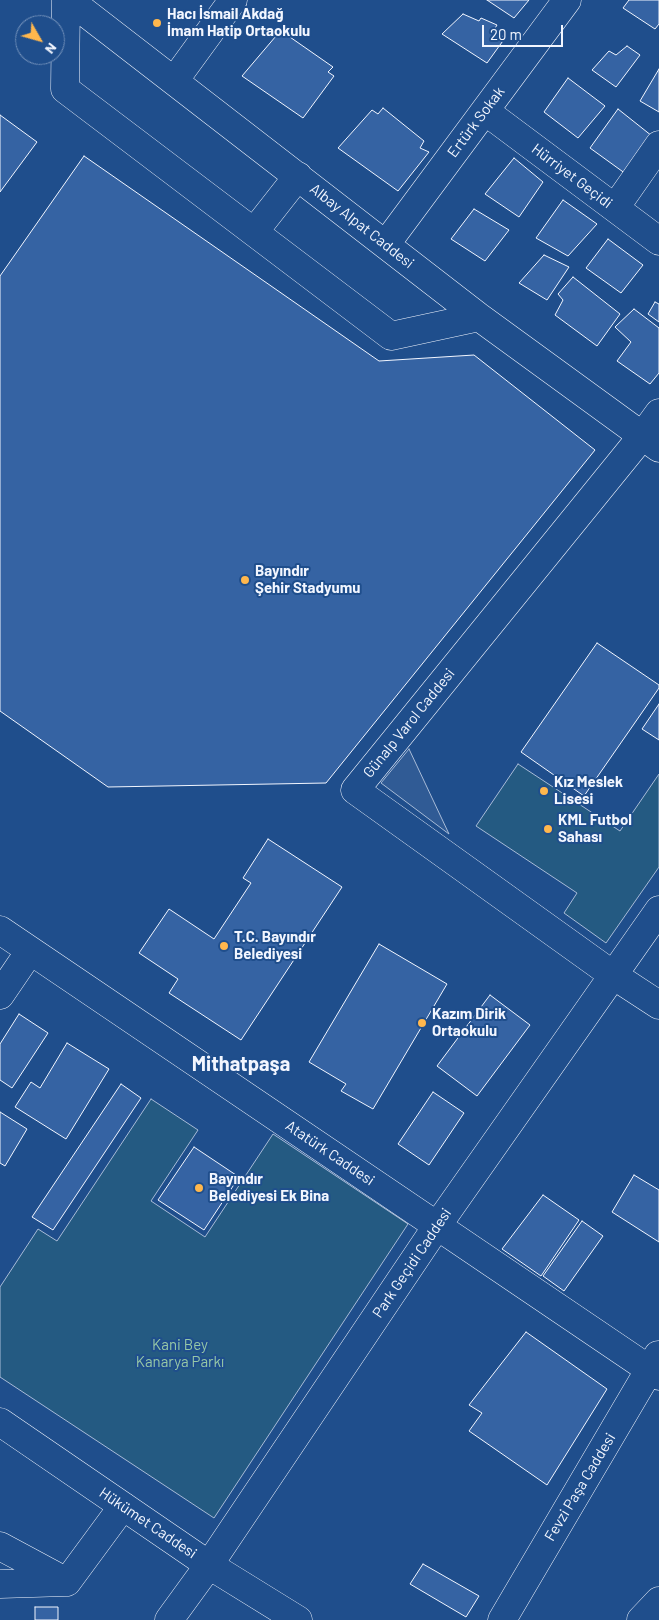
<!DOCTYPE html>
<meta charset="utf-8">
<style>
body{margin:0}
#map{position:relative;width:659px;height:1620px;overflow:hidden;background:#1f4e8c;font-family:Barlow,sans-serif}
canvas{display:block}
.north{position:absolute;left:15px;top:15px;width:50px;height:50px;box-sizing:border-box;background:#1f4e8c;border:1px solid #7391ba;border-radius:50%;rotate:128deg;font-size:14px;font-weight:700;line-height:20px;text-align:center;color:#f2f6ff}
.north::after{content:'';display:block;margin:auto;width:18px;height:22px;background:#ffb74d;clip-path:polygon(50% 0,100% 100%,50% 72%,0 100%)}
.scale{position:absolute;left:482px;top:25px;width:81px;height:22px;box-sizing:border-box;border:2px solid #f2f6ff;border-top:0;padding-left:6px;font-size:15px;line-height:18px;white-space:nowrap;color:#f2f6ff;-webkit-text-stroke:4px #1f4e8c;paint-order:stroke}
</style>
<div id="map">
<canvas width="659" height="1620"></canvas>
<div class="north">N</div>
<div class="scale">20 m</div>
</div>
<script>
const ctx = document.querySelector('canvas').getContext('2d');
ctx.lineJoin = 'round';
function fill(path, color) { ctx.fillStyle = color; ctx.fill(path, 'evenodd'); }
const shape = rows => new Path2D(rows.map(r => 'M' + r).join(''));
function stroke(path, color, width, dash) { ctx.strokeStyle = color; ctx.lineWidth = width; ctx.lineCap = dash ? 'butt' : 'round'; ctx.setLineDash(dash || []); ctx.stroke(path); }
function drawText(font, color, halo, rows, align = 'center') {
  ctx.font = font + ' Barlow,sans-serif'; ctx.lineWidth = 4; ctx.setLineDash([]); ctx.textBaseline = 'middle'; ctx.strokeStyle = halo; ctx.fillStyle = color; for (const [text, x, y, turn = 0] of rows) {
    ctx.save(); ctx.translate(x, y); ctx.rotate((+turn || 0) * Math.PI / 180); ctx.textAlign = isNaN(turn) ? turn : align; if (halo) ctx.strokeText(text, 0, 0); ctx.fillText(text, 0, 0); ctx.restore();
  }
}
const green = shape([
 [518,764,620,831,659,774,659,867,606,943,564,913,577,893,476,826,518,764],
 [151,1099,198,1130,151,1201,205,1237,273,1134,408,1224,214,1518,0,1377,0,1287,38,1229,57,1241,151,1099]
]);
fill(green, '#245a82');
stroke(green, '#a8bbd7', 1);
const parking = shape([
 [409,749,449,834,381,783,409,749]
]);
fill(parking, '#305b95');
stroke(parking, '#a8bbd7', 1);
const building = shape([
 [487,0,529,0,514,18,487,0],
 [629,0,659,0,659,24,655,29,623,8,629,0],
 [463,14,479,21,481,18,497,25,494,30,505,38,487,63,442,34,463,14],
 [287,35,333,67,328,72,334,76,303,118,242,76,276,36,287,35],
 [627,46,640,55,616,87,592,70,609,51,616,55,627,46],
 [659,69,659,112,640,101,659,69],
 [568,78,605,106,578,138,544,112,568,78],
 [383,108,424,141,420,148,429,152,398,191,338,148,372,110,378,114,383,108],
 [618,109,652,136,626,174,590,148,618,109],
 [0,115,37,142,0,192,0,115],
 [84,156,379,361,474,355,595,450,326,783,108,787,0,711,0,276,84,156],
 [514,158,543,182,519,217,485,194,514,158],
 [563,200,597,224,568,256,536,238,563,200],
 [474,209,509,230,485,261,451,239,474,209],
 [608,239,643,265,621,293,586,268,608,239],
 [544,255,569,267,547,300,519,283,544,255],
 [573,277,620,314,597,346,555,315,563,300,558,294,573,277],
 [655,302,659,304,659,322,648,314,655,302],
 [634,309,659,328,659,373,650,384,617,361,631,342,615,327,634,309],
 [597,643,659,685,659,688,584,796,521,752,597,643],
 [659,704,659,740,642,729,659,704],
 [268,839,342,887,241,1040,169,993,178,979,139,953,169,909,214,939,251,883,243,878,268,839],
 [379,944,447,984,373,1109,341,1091,346,1084,309,1062,379,944],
 [490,995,530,1025,477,1096,437,1066,490,995],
 [19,1014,48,1033,12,1088,0,1080,0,1044,19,1014],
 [67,1043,109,1069,66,1139,15,1107,31,1082,40,1088,67,1043],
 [121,1084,141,1098,53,1230,32,1217,121,1084],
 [433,1092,464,1113,429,1165,398,1144,433,1092],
 [0,1112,27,1129,5,1166,0,1163,0,1112],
 [194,1147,239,1177,204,1230,158,1200,194,1147],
 [634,1175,659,1190,659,1242,612,1212,634,1175],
 [543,1195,579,1220,541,1276,502,1249,543,1195],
 [582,1221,603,1236,564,1291,543,1276,582,1221],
 [526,1332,607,1389,547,1485,469,1431,482,1413,469,1405,526,1332],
 [423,1564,479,1596,466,1617,410,1584,423,1564],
 [35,1607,58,1607,58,1620,35,1620,35,1607]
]);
fill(building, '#3563a3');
stroke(building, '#f2f6ff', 1);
const minor = shape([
 [66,0,65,89,391,336,479,317],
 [69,0,479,317,659,448],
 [174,81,233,0],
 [485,111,659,241],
 [615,208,659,145],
 [254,232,298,176],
 [386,244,567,0],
 [659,413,643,435,355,790,613,975,659,1005],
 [0,930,659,1376],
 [0,995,30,951],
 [0,1422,209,1565,298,1620],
 [0,1546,67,1582,123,1506],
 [0,1584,66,1582],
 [169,1620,209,1565,437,1226,659,910],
 [502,1620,658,1355],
 [641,1620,659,1601]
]);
stroke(minor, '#f2f6ff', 29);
stroke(minor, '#1f4e8c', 28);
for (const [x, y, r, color] of [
 [157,23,5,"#ffb74d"],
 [245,580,5,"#ffb74d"],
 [544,791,5,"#ffb74d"],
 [548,829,5,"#ffb74d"],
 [224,946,5,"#ffb74d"],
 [422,1023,5,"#ffb74d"],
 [199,1188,5,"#ffb74d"]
]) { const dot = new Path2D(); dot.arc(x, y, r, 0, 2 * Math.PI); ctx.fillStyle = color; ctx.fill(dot); stroke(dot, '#1f4e8c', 2); }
drawText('bold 15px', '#f2f6ff', '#1f4e8c', [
 ["Hacı İsmail Akdağ",167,14],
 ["İmam Hatip Ortaokulu",167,31],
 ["Bayındır",255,571],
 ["Şehir Stadyumu",255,588],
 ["Kız Meslek",554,782],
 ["Lisesi",554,799],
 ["KML Futbol",558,820],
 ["Sahası",558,837],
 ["T.C. Bayındır",234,937],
 ["Belediyesi",234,954],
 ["Kazım Dirik",432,1014],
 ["Ortaokulu",432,1031],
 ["Bayındır",209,1179],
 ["Belediyesi Ek Bina",209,1196]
], 'left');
drawText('15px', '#f2f6ff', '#1f4e8c', [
 ["Ertürk Sokak",476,122,-53],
 ["Hürriyet Geçidi",572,176,37],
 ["Albay Alpat Caddesi",362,226,38],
 ["Günalp Varol Caddesi",409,723,-51],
 ["Atatürk Caddesi",330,1153,34],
 ["Park Geçidi Caddesi",412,1263,-56],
 ["Fevzi Paşa Caddesi",580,1487,-59],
 ["Hükümet Caddesi",148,1523,34]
]);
drawText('15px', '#97c8a6', '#1f4e8c', [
 ["Kani Bey",180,1345],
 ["Kanarya Parkı",180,1362]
]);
drawText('bold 20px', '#f2f6ff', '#1f4e8c', [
 ["Mithatpaşa",241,1064]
]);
</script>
